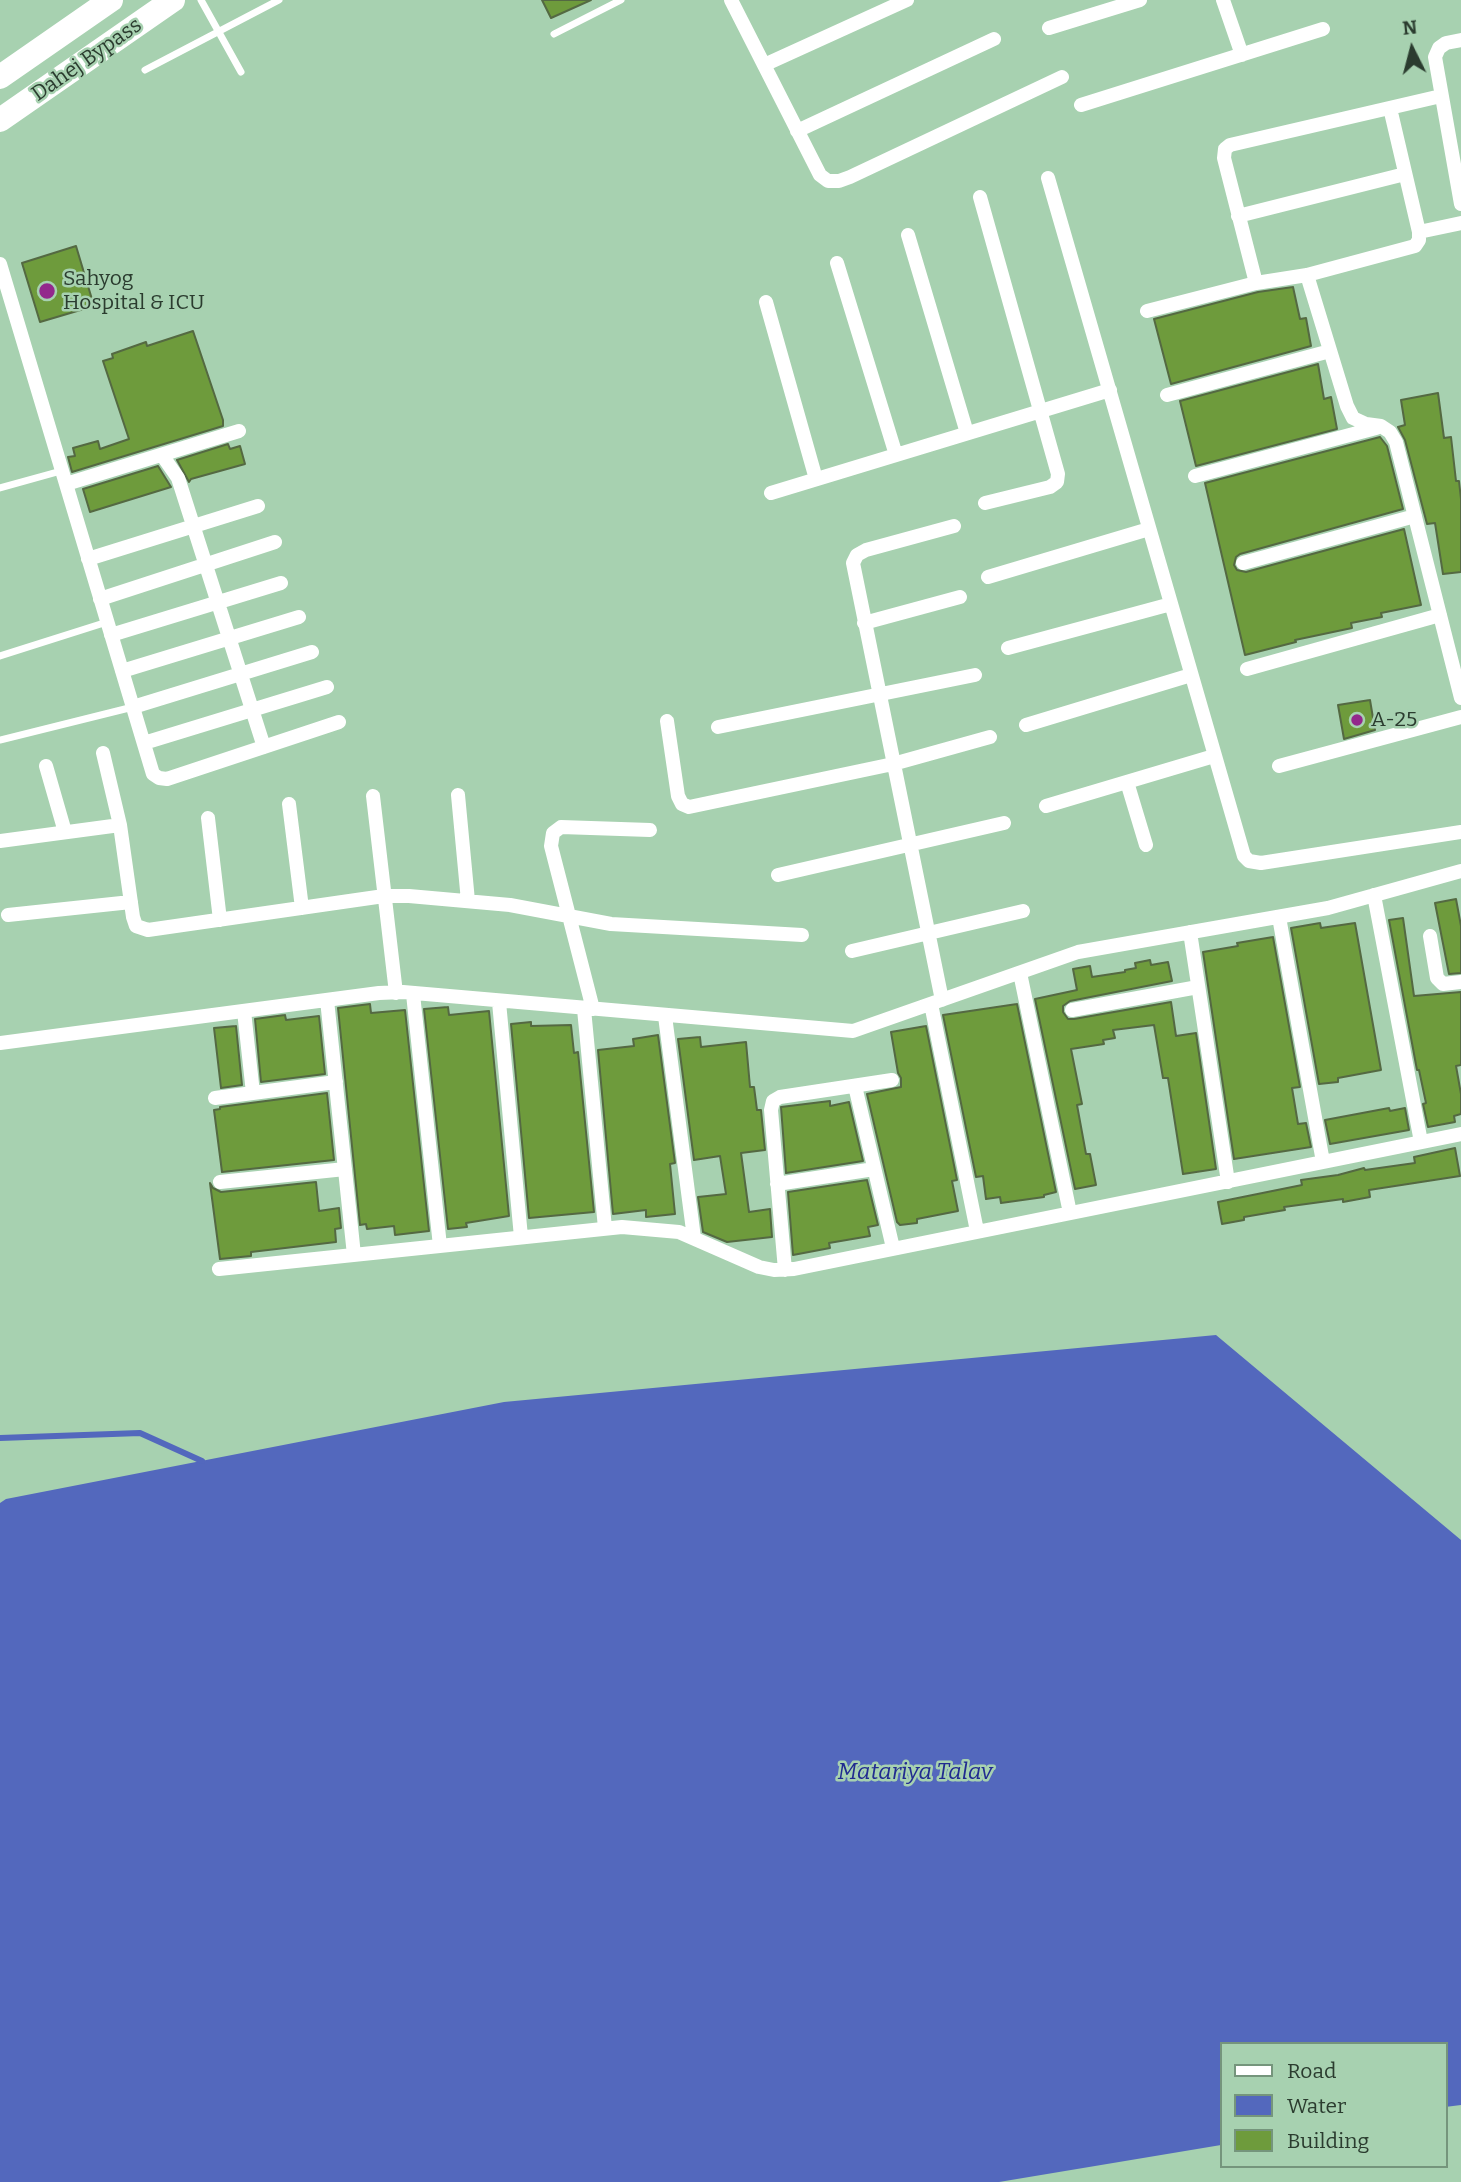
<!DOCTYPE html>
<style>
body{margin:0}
#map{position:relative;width:1461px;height:2182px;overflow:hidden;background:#a7d1b0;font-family:Bitter,serif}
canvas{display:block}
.legend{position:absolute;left:1220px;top:2042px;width:228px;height:126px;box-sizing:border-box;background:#a7d1b0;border:2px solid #75957c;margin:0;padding:9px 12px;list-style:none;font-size:21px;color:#2b3c2f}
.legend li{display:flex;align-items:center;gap:14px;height:35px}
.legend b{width:35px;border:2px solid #75957c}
.north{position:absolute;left:1377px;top:14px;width:70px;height:70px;-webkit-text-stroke:5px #a7d1b0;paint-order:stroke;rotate:354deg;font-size:19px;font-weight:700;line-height:28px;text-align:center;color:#2b3c2f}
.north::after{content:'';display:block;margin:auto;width:24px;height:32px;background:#2b3c2f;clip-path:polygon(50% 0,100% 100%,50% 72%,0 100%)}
</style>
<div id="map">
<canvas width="1461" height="2182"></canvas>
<ul class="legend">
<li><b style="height:9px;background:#fff"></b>Road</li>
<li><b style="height:19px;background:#5368bd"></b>Water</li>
<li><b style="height:19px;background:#6e9b3c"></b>Building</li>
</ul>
<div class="north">N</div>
</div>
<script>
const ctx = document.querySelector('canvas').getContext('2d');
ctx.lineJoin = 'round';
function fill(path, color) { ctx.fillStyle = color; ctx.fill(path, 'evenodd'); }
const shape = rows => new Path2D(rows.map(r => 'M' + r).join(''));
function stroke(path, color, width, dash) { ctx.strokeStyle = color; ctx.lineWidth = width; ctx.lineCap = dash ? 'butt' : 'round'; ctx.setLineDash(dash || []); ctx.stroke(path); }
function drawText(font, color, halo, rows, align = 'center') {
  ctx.font = font + ' Bitter,serif'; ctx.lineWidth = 5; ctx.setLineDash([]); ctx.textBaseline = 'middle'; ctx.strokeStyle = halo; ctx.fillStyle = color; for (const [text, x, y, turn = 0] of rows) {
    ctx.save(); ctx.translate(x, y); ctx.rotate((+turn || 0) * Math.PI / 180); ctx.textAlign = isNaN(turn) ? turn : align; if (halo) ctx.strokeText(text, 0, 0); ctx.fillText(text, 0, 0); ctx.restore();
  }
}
fill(shape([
 [1216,1335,1461,1540,1461,2105,1445,2107,1445,2044,1221,2044,1221,2145,999,2182,0,2182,0,1503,6,1499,504,1402]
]), '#5368bd');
stroke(shape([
 [0,1438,140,1433,202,1461]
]), '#5368bd', 6);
const building = shape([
 [542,0,591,0,551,18,542,0],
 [76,246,94,306,40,322,22,263,76,246],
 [1293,287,1300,319,1306,318,1311,346,1171,384,1154,319,1258,292,1293,287],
 [193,331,223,420,223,426,72,472,68,457,75,456,73,448,98,441,100,449,129,439,103,361,113,358,112,354,146,342,147,346,193,331],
 [1318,364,1324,399,1331,397,1337,429,1196,466,1180,401,1318,364],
 [1438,393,1444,438,1451,437,1456,481,1459,481,1461,499,1461,572,1443,574,1435,523,1427,524,1405,440,1398,427,1405,425,1401,400,1438,393],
 [1380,437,1387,446,1403,509,1240,554,1236,557,1234,565,1237,570,1246,572,1404,529,1421,605,1381,613,1382,617,1351,623,1352,628,1295,640,1296,642,1245,655,1205,483,1380,437],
 [228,444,230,449,240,446,245,464,191,479,189,482,177,460,228,444],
 [158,466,171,487,90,512,83,489,158,466],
 [1370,700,1375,730,1344,739,1338,705,1370,700],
 [1456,899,1461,926,1461,973,1449,974,1435,903,1456,899],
 [1403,918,1414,996,1461,992,1461,1065,1456,1066,1461,1094,1461,1114,1454,1116,1455,1122,1428,1127,1423,1104,1426,1103,1419,1070,1417,1070,1389,920,1403,918],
 [1320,923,1321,928,1355,923,1381,1070,1338,1078,1338,1082,1319,1084,1291,928,1320,923],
 [1273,937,1300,1087,1292,1088,1298,1124,1306,1123,1311,1147,1234,1159,1203,952,1238,946,1237,943,1273,937],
 [1150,960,1151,965,1168,962,1172,981,1070,1001,1063,1006,1063,1012,1068,1019,1074,1019,1171,1002,1176,1036,1196,1033,1216,1169,1183,1174,1168,1078,1163,1078,1154,1025,1113,1030,1115,1038,1103,1040,1104,1044,1071,1049,1082,1104,1077,1105,1086,1154,1090,1154,1096,1185,1075,1189,1035,999,1077,990,1073,969,1090,966,1092,977,1125,972,1125,970,1136,968,1135,963,1150,960],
 [370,1004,371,1013,405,1010,429,1231,395,1235,394,1226,367,1229,366,1224,360,1225,338,1008,370,1004],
 [1017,1004,1056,1192,1044,1195,1044,1197,1001,1203,1000,1197,986,1199,983,1176,976,1177,943,1015,1017,1004],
 [448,1007,449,1015,489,1011,509,1216,466,1223,467,1227,448,1229,424,1009,448,1007],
 [285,1015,286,1020,319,1016,325,1074,261,1082,255,1019,285,1015],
 [531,1022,531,1026,571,1025,574,1053,578,1052,594,1212,529,1218,511,1024,531,1022],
 [236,1026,242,1085,221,1088,214,1028,236,1026],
 [926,1026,957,1180,952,1181,958,1211,917,1219,917,1223,900,1225,897,1222,867,1094,901,1087,901,1078,898,1073,891,1032,926,1026],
 [658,1035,675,1163,670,1164,675,1214,646,1217,646,1210,613,1214,598,1050,634,1046,633,1039,658,1035],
 [700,1037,701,1047,746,1042,750,1087,754,1087,757,1110,761,1110,765,1150,741,1153,749,1212,770,1209,772,1237,727,1242,703,1232,698,1197,726,1194,720,1156,694,1160,678,1039,700,1037],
 [327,1093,334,1160,222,1172,214,1110,220,1109,220,1107,327,1093],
 [830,1101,830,1106,849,1102,863,1161,786,1173,781,1107,830,1101],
 [1389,1108,1390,1111,1405,1108,1409,1130,1330,1144,1325,1120,1389,1108],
 [1455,1148,1460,1176,1369,1190,1370,1197,1343,1202,1343,1199,1284,1207,1285,1210,1244,1217,1244,1220,1222,1224,1218,1202,1302,1185,1301,1180,1338,1175,1364,1168,1365,1170,1415,1163,1414,1157,1455,1148],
 [867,1180,878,1225,868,1227,870,1236,829,1243,830,1248,793,1255,788,1192,867,1180],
 [316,1182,319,1211,339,1208,341,1228,335,1229,336,1242,251,1252,251,1256,220,1259,210,1183,213,1188,221,1192,316,1182]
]);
fill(building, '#6e9b3c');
stroke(building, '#546942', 2);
stroke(shape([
 [201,0,241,72],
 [554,34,621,0],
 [145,70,279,0],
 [0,488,61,471],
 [0,656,107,622],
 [0,740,133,707]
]), '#fff', 7);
stroke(shape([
 [731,0,820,175,828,181,839,181,850,177,1062,77],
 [1223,0,1242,55],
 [1049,28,1140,0],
 [1461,40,1446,43,1439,48,1435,57,1461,204],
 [764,65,907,0],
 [1081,105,1323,29],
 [797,131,994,39],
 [1048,178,1244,856,1249,861,1261,863,1461,832],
 [980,197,1058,474,1057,482,1050,487,985,503],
 [1238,216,1405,174],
 [1419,232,1461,223],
 [908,235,967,433],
 [837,263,896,455],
 [0,264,153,774,159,778,167,779,339,722],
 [1307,275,1347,406,1353,418,1366,424,1381,426,1390,432,1396,442,1461,698],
 [1256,283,1224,158,1225,149,1230,145,1441,96],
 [766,302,816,479],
 [1147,311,1256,283,1307,275,1415,246,1419,240,1419,232,1390,108],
 [1167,395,1330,351],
 [162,455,178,478,264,747],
 [1195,476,1376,428],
 [66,484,239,431],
 [771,493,1110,390],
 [88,559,258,506],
 [1243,563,1415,516],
 [988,577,1149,529],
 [100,599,275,542],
 [864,623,960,597],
 [111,635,281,583],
 [1008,648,1171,604],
 [1247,669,1440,615],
 [122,671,299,617],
 [133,707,312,652],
 [667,721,678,796,682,804,689,807,893,764,990,737],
 [1026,725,1191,675],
 [718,727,975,675],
 [144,743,327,687],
 [103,753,120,825,133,917,136,926,148,930,384,896,409,896,510,905,611,924,802,935],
 [46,766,65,832],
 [1279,766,1461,717],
 [1127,782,1146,845],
 [458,795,468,901],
 [373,796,396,993],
 [289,804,302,908],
 [1046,806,1214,756],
 [208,818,220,920],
 [0,841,120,825],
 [778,875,1004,823],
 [1374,895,1421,1142],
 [8,915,131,902],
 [1279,917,1323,1162],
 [1190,932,1228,1182],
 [1430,936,1437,978,1443,984,1461,982],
 [852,951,1023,911],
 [1020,973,1070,1213],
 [413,994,440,1246],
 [327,1000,354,1255],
 [942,1000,853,563,857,555,866,550,954,526],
 [499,1002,521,1237],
 [931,1004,977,1231],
 [584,1009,605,1228],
 [593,1009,551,846,553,833,561,827,650,830],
 [1072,1010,1198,987],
 [244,1011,253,1093],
 [665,1016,694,1238],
 [0,1043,379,993,403,992,853,1031,1078,952,1328,908,1461,871],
 [855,1086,893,1248],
 [215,1098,336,1082],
 [220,1182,345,1169],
 [777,1184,874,1169],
 [219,1269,622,1227,679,1232,759,1267,774,1270,794,1269,1461,1134],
 [785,1270,771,1110,773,1101,780,1097,892,1080]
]), '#fff', 14);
stroke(shape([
 [0,77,111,0],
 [0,120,173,0]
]), '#fff', 24);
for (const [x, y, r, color] of [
 [47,291,9,"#93288c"],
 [1357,720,7,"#93288c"]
]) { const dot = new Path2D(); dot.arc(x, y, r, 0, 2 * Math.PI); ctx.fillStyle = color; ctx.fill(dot); stroke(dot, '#a7d1b0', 2.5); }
drawText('21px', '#2b3c2f', '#a7d1b0', [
 ["Dahej Bypass",87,60,-35]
]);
drawText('21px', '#2b3c2f', '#a7d1b0', [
 ["Sahyog",63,279],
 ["Hospital & ICU",63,303],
 ["A-25",1371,720]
], 'left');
drawText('italic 23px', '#212b90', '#a7d1b0', [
 ["Matariya Talav",915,1773]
]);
</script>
